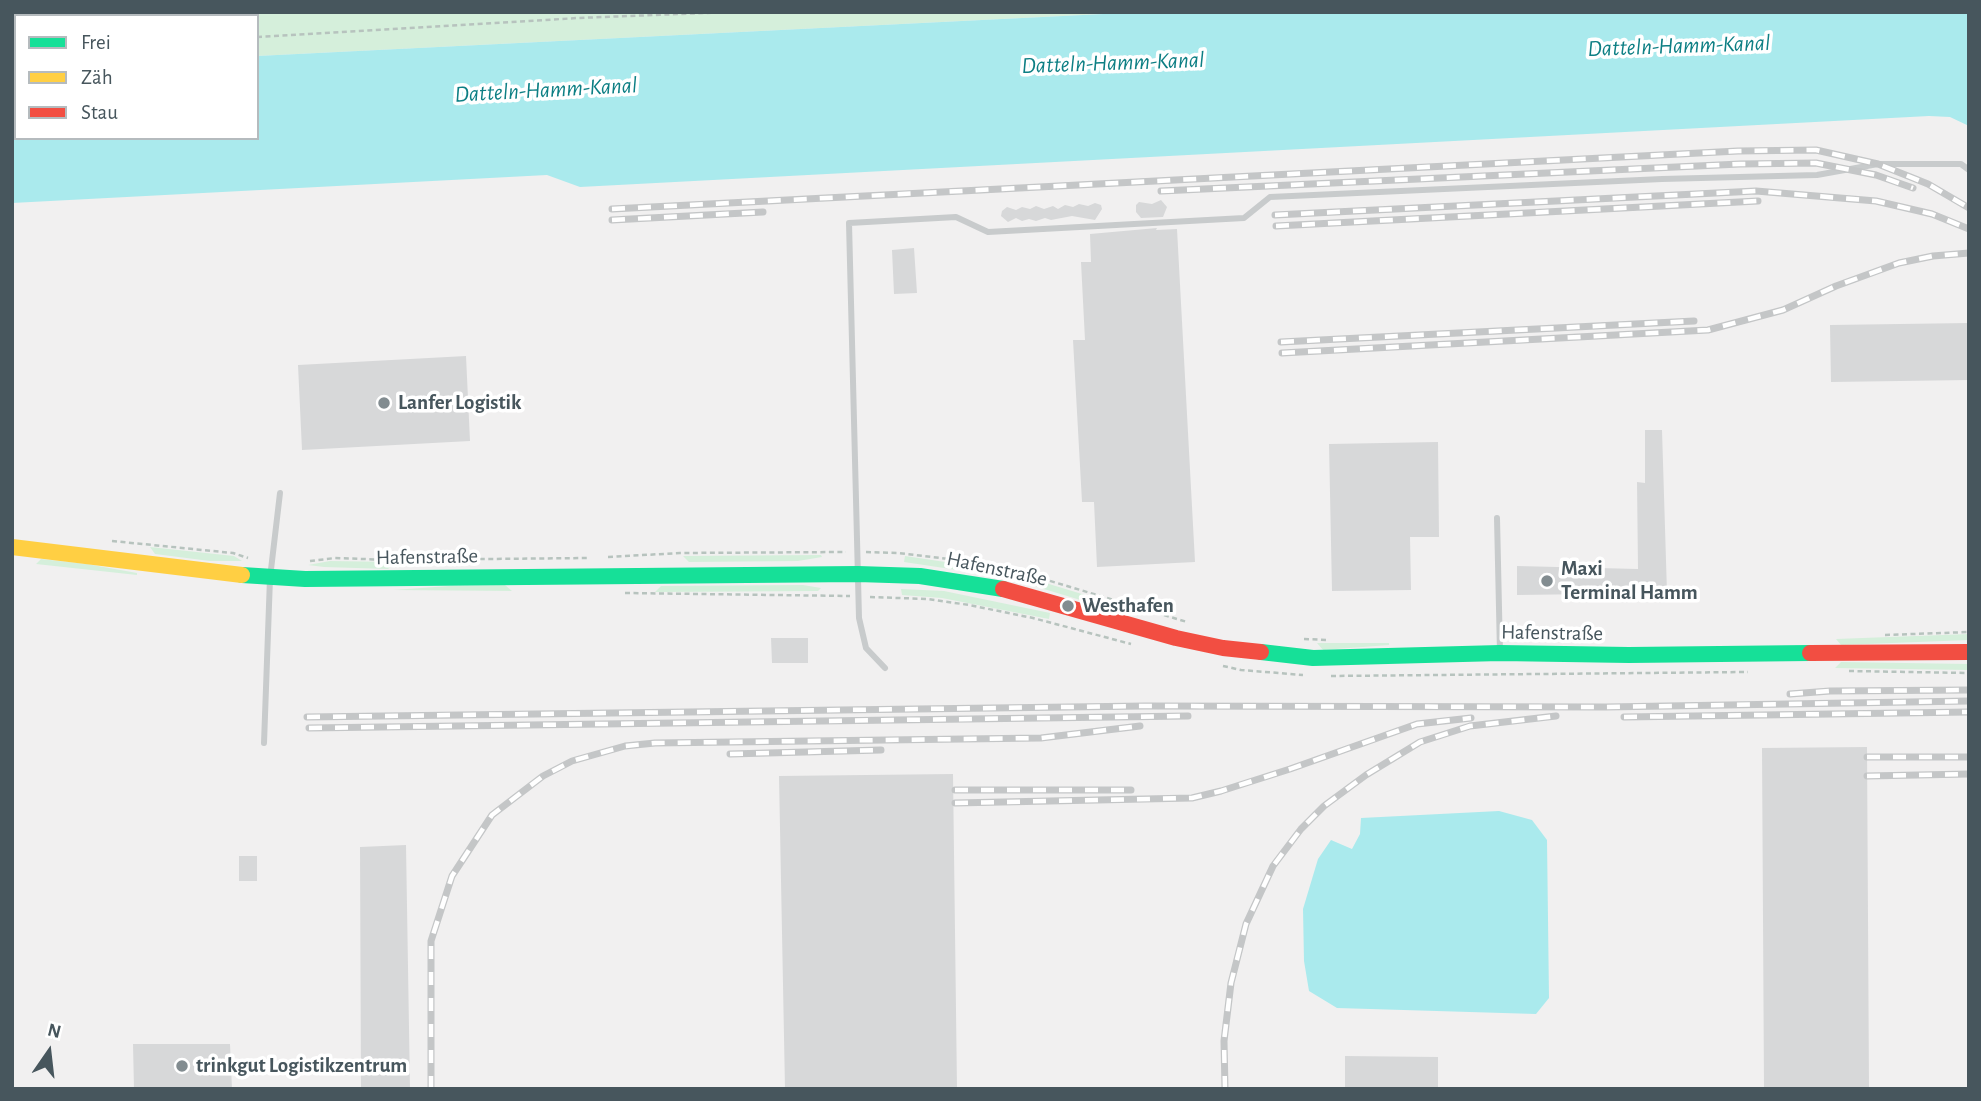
<!DOCTYPE html>
<meta charset="utf-8">
<style>
body{margin:0}
#map{position:relative;width:1981px;height:1101px;overflow:hidden;background:#f1f0f0;font-family:"Alegreya Sans",sans-serif}
canvas{display:block}
.frame{position:absolute;inset:0;border:14px solid #47565d;pointer-events:none}
.legend{position:absolute;left:14px;top:14px;width:245px;height:126px;box-sizing:border-box;background:#fff;border:2px solid #b5bbbe;margin:0;padding:9px 12px;list-style:none;font-size:21px;color:#47565d}
.legend li{display:flex;align-items:center;gap:14px;height:35px}
.legend b{width:35px;border:2px solid #b5bbbe}
.north{position:absolute;left:14px;top:1017px;width:70px;height:70px;-webkit-text-stroke:5px #fff;paint-order:stroke;rotate:14deg;font-size:19px;font-weight:700;line-height:28px;text-align:center;color:#47565d}
.north::after{content:'';display:block;margin:auto;width:24px;height:32px;background:#47565d;clip-path:polygon(50% 0,100% 100%,50% 72%,0 100%)}
</style>
<div id="map">
<canvas width="1981" height="1101"></canvas>
<div class="frame"></div>
<ul class="legend">
<li><b style="height:9px;background:#16e098"></b>Frei</li>
<li><b style="height:9px;background:#ffcf43"></b>Zäh</li>
<li><b style="height:9px;background:#f24e42"></b>Stau</li>
</ul>
<div class="north">N</div>
</div>
<script>
const ctx = document.querySelector('canvas').getContext('2d');
ctx.lineJoin = 'round';
function fill(path, color) { ctx.fillStyle = color; ctx.fill(path, 'evenodd'); }
const shape = rows => new Path2D(rows.map(r => 'M' + r).join(''));
function stroke(path, color, width, dash) { ctx.strokeStyle = color; ctx.lineWidth = width; ctx.lineCap = dash ? 'butt' : 'round'; ctx.setLineDash(dash || []); ctx.stroke(path); }
function drawText(font, color, halo, rows, align = 'center') {
  ctx.font = font + ' "Alegreya Sans",sans-serif'; ctx.lineWidth = 7; ctx.setLineDash([]); ctx.textBaseline = 'middle'; ctx.strokeStyle = halo; ctx.fillStyle = color; for (const [text, x, y, turn = 0] of rows) {
    ctx.save(); ctx.translate(x, y); ctx.rotate((+turn || 0) * Math.PI / 180); ctx.textAlign = isNaN(turn) ? turn : align; if (halo) ctx.strokeText(text, 0, 0); ctx.fillText(text, 0, 0); ctx.restore();
  }
}
fill(shape([
 [12,12,1143,12,257,56,257,16,16,16,16,68,12,69],
 [150,547,234,556,242,561,210,561,155,554],
 [821,555,822,557,798,561,689,562,683,556],
 [905,556,1006,571,1115,604,1107,608,1004,577,904,562],
 [41,559,87,564,137,573,137,575,36,564],
 [330,561,395,562,388,569,324,567,308,565],
 [505,585,512,591,393,590,449,586],
 [803,585,821,588,818,591,655,592,661,586],
 [901,589,944,591,1050,613,1049,619,942,598,902,595],
 [1969,634,1969,640,1841,645,1836,639],
 [1317,643,1389,643,1389,645,1323,650],
 [1841,662,1969,664,1969,670,1835,668]
]), '#d5efdb');
fill(shape([
 [1143,12,1969,12,1969,126,1950,117,1929,116,580,187,547,175,12,203,12,69,16,68,16,138,257,138,257,56],
 [1499,811,1532,820,1547,840,1549,998,1536,1014,1337,1008,1309,991,1304,961,1303,909,1318,859,1331,840,1352,849,1360,834,1361,818]
]), '#aaeaed');
fill(shape([
 [1161,200,1167,207,1163,217,1141,218,1136,212,1136,205,1139,202,1152,204],
 [1095,203,1101,205,1102,209,1095,220,1072,216,1051,220,1045,218,1036,221,1029,219,1022,221,1016,218,1008,222,1001,216,1002,211,1007,207,1016,210,1022,207,1030,209,1036,206,1044,209,1053,206,1058,209,1065,205,1073,207,1079,204,1088,206],
 [1157,228,1156,230,1177,229,1195,562,1097,567,1094,502,1082,502,1073,340,1085,340,1081,262,1091,262,1090,234],
 [914,248,917,293,894,294,892,250],
 [1969,323,1969,380,1831,382,1830,325],
 [466,356,470,441,302,450,298,365],
 [1645,430,1662,430,1667,593,1517,595,1517,566,1638,569,1637,482,1645,483],
 [1438,442,1439,537,1410,537,1411,590,1332,591,1329,444],
 [771,638,808,638,808,663,772,663],
 [1867,747,1869,1089,1764,1089,1762,748],
 [953,774,957,1089,785,1089,779,776],
 [406,845,410,1089,361,1089,360,847],
 [239,856,257,856,257,881,239,881],
 [133,1044,230,1044,232,1089,134,1089],
 [1345,1056,1438,1057,1438,1089,1345,1089]
]), '#d7d8d9');
stroke(shape([
 [12,23,16,23],
 [12,36,16,36],
 [257,37,578,18,731,12],
 [12,50,16,50],
 [112,541,233,553,248,558],
 [866,552,898,553,983,563,1017,571,1187,622],
 [608,557,680,553,846,552],
 [310,561,335,558,392,560,587,558],
 [625,593,850,596],
 [870,597,928,599,969,605,1033,618,1131,644],
 [1885,635,1969,632],
 [1304,639,1329,640],
 [1223,666,1241,670,1303,675],
 [1849,671,1969,673],
 [1331,676,1748,672]
]), '#b7c3be', 2.5, [5, 3.5]);
stroke(shape([
 [1497,518,1500,653],
 [885,668,866,648,859,618,849,223,956,217,988,232,1244,218,1270,197,1662,179,1817,175,1878,164,1961,164,1969,170],
 [264,743,270,578,280,493]
]), '#c8cbcc', 6);
stroke(shape([
 [242,575,305,579,858,574,920,576,1003,589],
 [1261,652,1313,658,1500,653,1629,655,1810,653]
]), '#16e098', 16);
stroke(shape([
 [12,547,242,575]
]), '#ffcf43', 16);
stroke(shape([
 [1003,589,1176,638,1223,648,1261,652],
 [1810,653,1969,652]
]), '#f24e42', 16);
const rail = shape([
 [1161,191,1740,164,1816,163,1876,175,1913,188],
 [612,209,1738,151,1816,150,1878,164,1928,184,1969,208],
 [1275,215,1756,191,1876,201,1932,214,1969,229],
 [612,220,763,212],
 [1276,226,1758,201],
 [1281,342,1694,321],
 [1282,353,1708,330,1783,310,1836,286,1899,263,1933,256,1969,253],
 [1790,694,1830,691,1969,690],
 [307,717,1145,706,1606,707,1969,701],
 [1624,717,1969,712],
 [309,728,1188,716],
 [730,754,881,750],
 [1867,757,1969,757],
 [1867,776,1969,774],
 [955,790,1131,790],
 [955,803,1192,798,1221,791,1290,769,1417,724,1471,718],
 [431,1089,431,941,452,876,492,815,543,776,572,761,625,746,655,743,1041,738,1140,726],
 [1225,1089,1224,1041,1231,983,1246,924,1273,866,1301,829,1324,806,1366,775,1420,742,1470,726,1556,716]
]);
stroke(rail, '#c4c6c7', 7);
stroke(rail, '#fff', 4.5, [13]);
for (const [x, y, r, color] of [
 [384,403,7,"#828c90"],
 [1547,581,7,"#828c90"],
 [1068,606,7,"#828c90"],
 [182,1066,7,"#828c90"]
]) { const dot = new Path2D(); dot.arc(x, y, r, 0, 2 * Math.PI); ctx.fillStyle = color; ctx.fill(dot); stroke(dot, '#fff', 2.5); }
drawText('bold 21px', '#47565d', '#fff', [
 ["Lanfer Logistik",398,403],
 ["Maxi",1561,569],
 ["Terminal Hamm",1561,593],
 ["Westhafen",1082,606],
 ["trinkgut Logistikzentrum",196,1066]
], 'left');
drawText('21px', '#47565d', '#fff', [
 ["Hafenstraße",427,557,-1],
 ["Hafenstraße",997,569,12],
 ["Hafenstraße",1552,633,1]
]);
drawText('italic 23px', '#0d7f84', '#fff', [
 ["Datteln-Hamm-Kanal",1679,46,-2],
 ["Datteln-Hamm-Kanal",1113,63,-2],
 ["Datteln-Hamm-Kanal",546,90,-3]
]);
</script>
